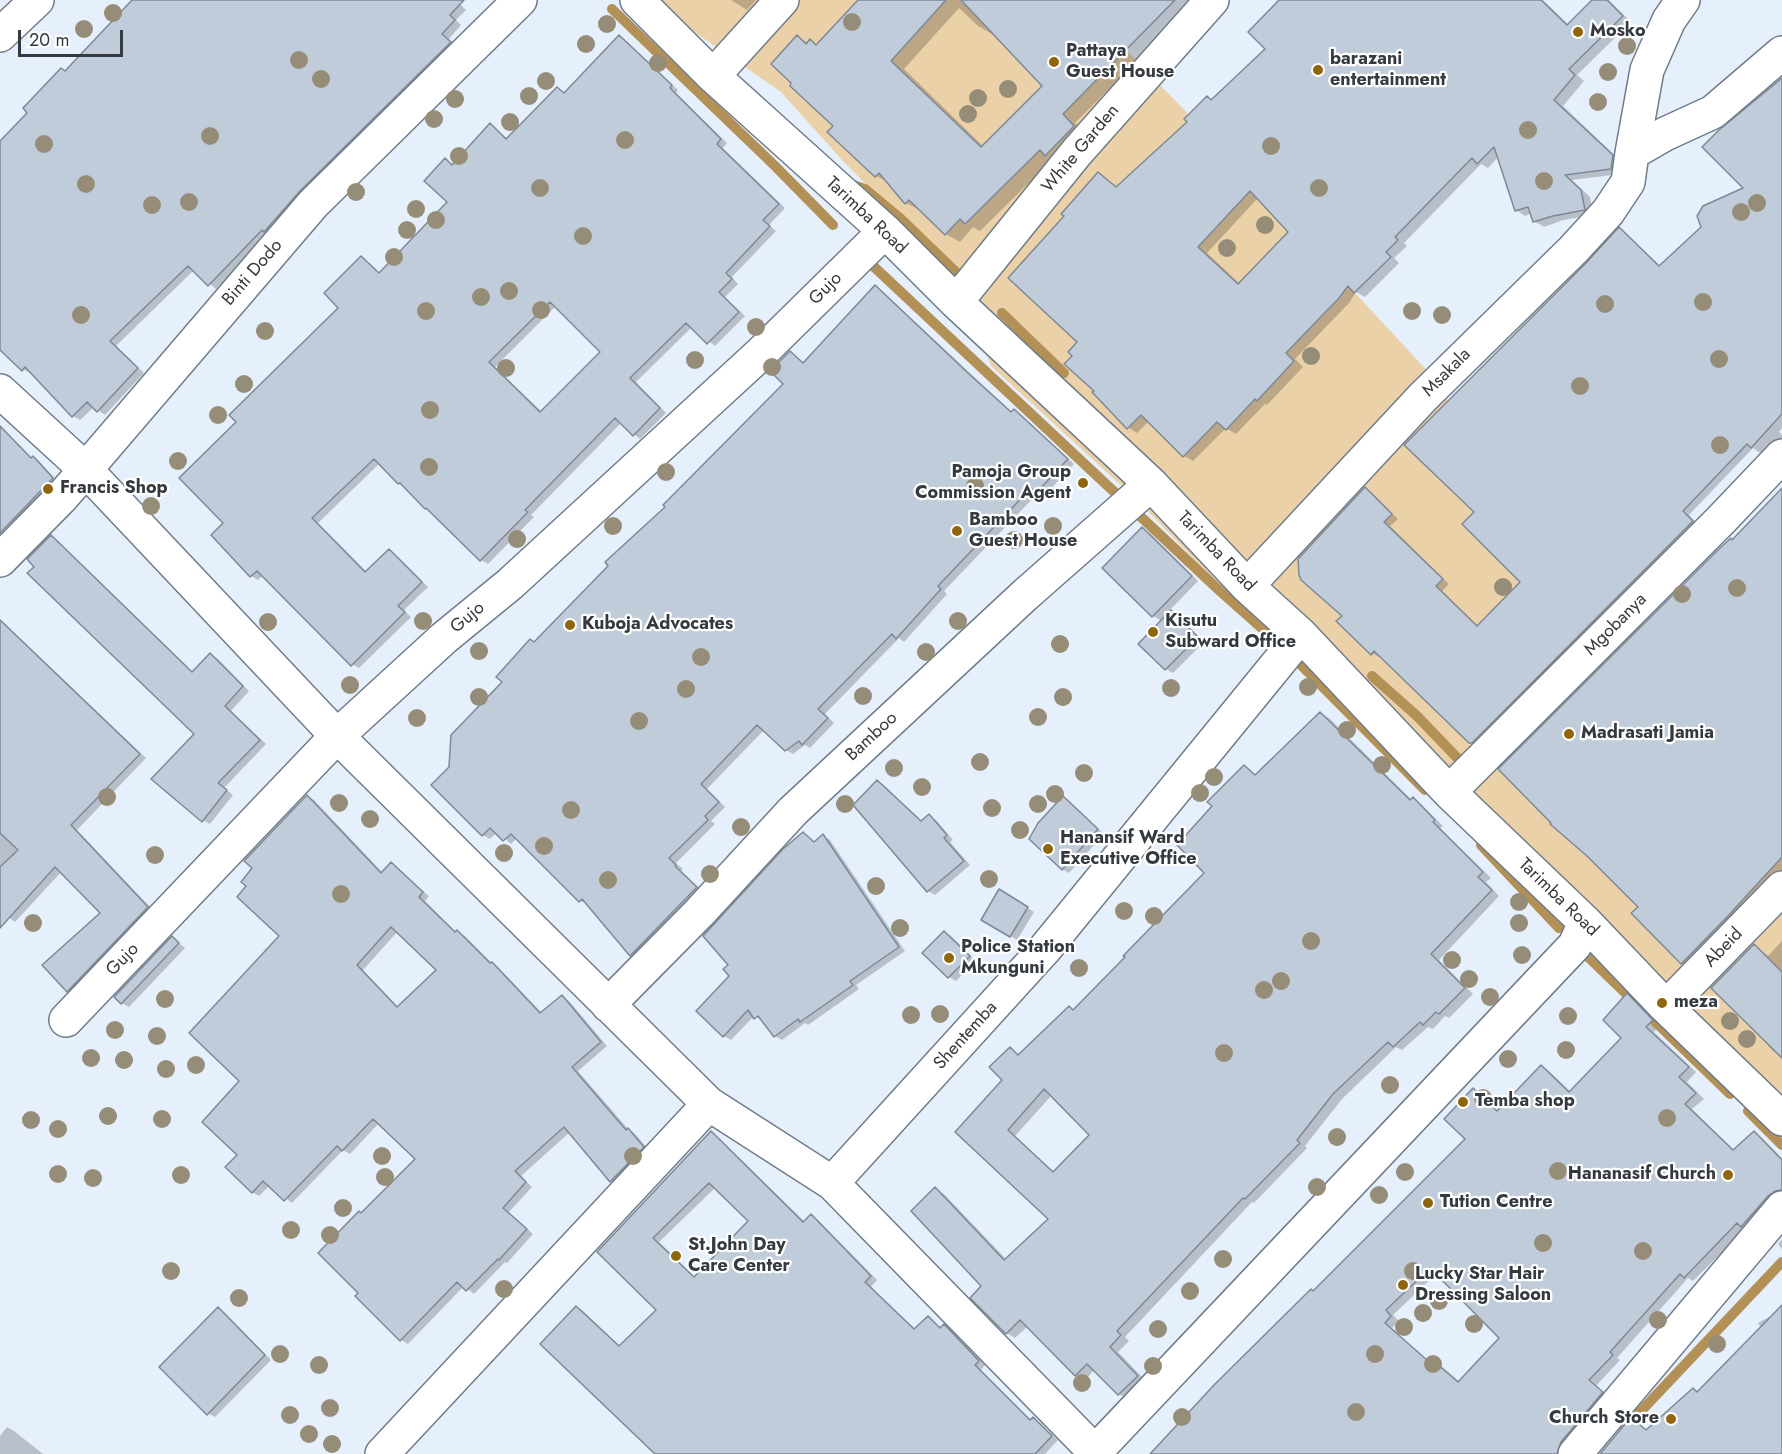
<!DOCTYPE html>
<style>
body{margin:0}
#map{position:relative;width:1782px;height:1454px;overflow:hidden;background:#e6effc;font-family:Jost,sans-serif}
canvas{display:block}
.scale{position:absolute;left:18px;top:30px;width:105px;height:27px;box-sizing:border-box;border:3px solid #353a40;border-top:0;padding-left:8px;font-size:18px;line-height:21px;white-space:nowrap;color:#353a40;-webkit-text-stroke:4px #fff;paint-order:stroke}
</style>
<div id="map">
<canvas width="1782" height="1454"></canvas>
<div class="scale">20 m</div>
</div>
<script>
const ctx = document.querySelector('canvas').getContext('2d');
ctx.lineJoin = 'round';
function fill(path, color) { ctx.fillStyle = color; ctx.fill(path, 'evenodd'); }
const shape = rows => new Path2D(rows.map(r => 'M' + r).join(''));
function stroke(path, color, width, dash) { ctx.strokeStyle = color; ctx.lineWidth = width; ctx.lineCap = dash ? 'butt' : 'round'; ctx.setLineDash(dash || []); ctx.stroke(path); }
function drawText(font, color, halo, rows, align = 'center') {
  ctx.font = font + ' Jost,sans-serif'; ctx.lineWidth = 4.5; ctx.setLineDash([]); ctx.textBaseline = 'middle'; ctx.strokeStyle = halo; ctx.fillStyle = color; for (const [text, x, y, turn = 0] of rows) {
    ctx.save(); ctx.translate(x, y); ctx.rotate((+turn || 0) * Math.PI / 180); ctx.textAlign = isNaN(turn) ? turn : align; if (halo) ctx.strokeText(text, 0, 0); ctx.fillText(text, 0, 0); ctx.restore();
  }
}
fill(shape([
 [648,0,1077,0,1201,127,1433,377,1474,441,1579,562,1638,608,1702,687,1782,767,1782,1119,1389,736,1288,647,1197,562,1136,499,992,367,946,265,843,161,781,92]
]), '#ead1a8');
fill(shape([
 [138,0,462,0,459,3,466,10,456,20,461,25,449,39,457,47,216,289,194,270,116,346,144,373,105,415,94,407,80,420,73,416,32,372,30,373,23,369,0,348,0,144,66,72],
 [731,0,756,0,747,10],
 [858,0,1197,0,1075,123,1087,134,1053,159,980,231,973,227,960,242,946,234,920,210,906,203,890,183,876,176,835,126,797,37,808,43,810,41,817,45],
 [959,8,978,26,992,34,993,32,1044,86,984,147,904,69],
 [1280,0,1543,0,1569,25,1594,0,1609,0,1631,22,1577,75,1584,81,1563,106,1622,162,1620,174,1572,180,1590,197,1593,215,1563,220,1544,227,1534,221,1532,213,1525,216,1516,210,1498,157,1488,168,1481,164,1404,243,1407,246,1394,258,1399,263,1365,297,1356,292,1349,303,1295,359,1303,367,1267,405,1265,404,1236,434,1226,428,1193,461,1184,456,1149,421,1137,433,1128,427,1096,391,1074,356,1079,342,1067,216,1098,173,1118,188,1267,49],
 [1258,198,1290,232,1240,284,1207,253],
 [620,37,626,41,678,90,676,93,727,143,723,148,785,208,769,225,776,231,732,277,738,284,725,297,745,316,715,346,692,327,636,382,666,413,640,439,621,423,531,515,534,517,488,564,481,560,380,463,318,523,367,572,389,551,396,555,428,587,404,610,411,617,359,668,352,664,263,575,258,580,251,576,225,523,238,422,340,308,362,258,380,274,449,202,445,160,454,165,490,125,508,139,558,89,566,93],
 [556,306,602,352,542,412,495,367],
 [1782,81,1782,428,1779,432,1782,435,1782,443,1766,457,1753,448,1689,515,1699,526,1477,746,1470,742,1381,655,1379,657,1372,653,1344,616,1365,489,1372,493,1398,519,1390,526,1449,584,1442,591,1478,626,1522,582,1476,512,1620,229,1626,233,1661,267,1745,189],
 [875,287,882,291,1013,413,1014,411,1021,415,1074,464,1044,496,1038,493,944,591,947,594,904,642,899,638,825,714,834,723,810,748,805,745,793,754,786,750,764,730,707,789,725,807,711,821,715,824,676,863,683,869,681,871,703,892,638,959,631,955,588,904,580,901,517,838,511,844,497,832,490,839,483,835,451,767,504,682,535,643,785,384,790,352,805,364],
 [0,425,32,459,40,462,59,483,4,529,2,528,0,530],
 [1782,490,1782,878,1692,968,1682,962,1640,907,1733,542],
 [1143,529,1150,533,1198,581,1169,611,1178,616,1204,642,1173,673,1166,669,1140,644,1162,621,1153,616],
 [51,537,58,541,194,673,211,655,218,659,249,691,231,711,266,744,224,788,233,795,210,824,203,820,196,734,36,567],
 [0,619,146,758,77,830,154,911,75,995,68,991,102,913,62,871,15,922,0,911],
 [1320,713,1329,718,1412,800,1421,804,1443,826,1440,828,1491,878,1486,882,1499,896,1439,960,1473,994,1449,1018,1445,1016,1433,1029,1428,1027,1402,1050,1396,1047,1342,1099,1305,1146,1307,1148,1254,1203,1252,1202,1125,1337,1129,1341,1118,1352,1146,1381,1127,1399,1119,1394,1095,1369,1085,1380,1076,1375,1028,1326,1015,1338,1007,1333,935,1189,944,1194,1007,1260,1050,1219,957,1132,1004,1080,1010,1049,1020,1055,1074,1011,1207,873,1214,806,1244,767,1257,776],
 [1052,1095,1092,1135,1054,1172,1015,1136],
 [878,782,885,786,922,822,929,816,936,820,953,840,950,842,970,865,935,895,928,891,855,805],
 [307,796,314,800,383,873,391,864,429,896,425,901,457,933,465,936,493,964,499,968,542,1013,562,997,569,1001,607,1046,578,1071,629,1130,635,1134,650,1151,618,1185,611,1181,570,1132,521,1176,532,1187,509,1212,533,1234,507,1263,505,1262,474,1294,464,1286,408,1344,401,1340,360,1293,362,1214,417,1159,379,1123,350,1154,343,1150,292,1203,270,1185,259,1196,252,1192,239,1155,241,1081,281,935],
 [398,931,438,970,398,1007,363,970],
 [1063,798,1070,802,1104,834,1069,873,1062,869],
 [803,834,816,843,823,836,830,840,905,951,856,985,859,989,808,1025,805,1023,782,1040,775,1036,763,1020,754,1016,731,1040,724,1036,731,976,730,965],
 [1000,891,1034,912,1017,940,983,919],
 [944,932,951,936,976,961,956,981,949,977,924,953],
 [172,938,185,948,129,1007,122,1003,116,997],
 [1782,941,1782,1059,1768,1046,1770,1044,1754,946,1768,956],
 [1627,995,1636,1000,1660,1025,1654,1032,1696,1072,1687,1082,1704,1099,1692,1109,1735,1151,1754,1133,1762,1138,1782,1158,1782,1196,1746,1228,1693,1281,1688,1278,1617,1358,1620,1360,1596,1386,1610,1398,1565,1454,1152,1454,1468,1139,1473,1090,1481,1095,1499,1112,1541,1066,1549,1071,1571,1092,1623,1038],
 [1437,1273,1501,1338,1460,1382,1439,1364,1431,1360,1429,1362,1392,1328,1399,1321,1393,1315],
 [711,1133,718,1137,805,1222,812,1216,818,1220,877,1280,871,1287,916,1330,928,1318,942,1328,944,1326,951,1330,985,1365,981,1370,1032,1421,1033,1419,1040,1423,1058,1440,1045,1454,656,1454,576,1308,583,1311,621,1347,658,1310,599,1252],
 [716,1187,750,1221,696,1278,659,1242],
 [1782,1239,1782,1249,1778,1244],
 [218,1309,225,1313,271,1360,215,1417,208,1413],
 [1782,1310,1782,1454,1601,1454,1631,1419,1648,1431,1698,1393,1761,1328,1758,1323],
 [7,1427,14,1431,43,1454,0,1454,0,1436]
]), '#0003');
stroke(shape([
 [612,9,775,166,833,225],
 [850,184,865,189,900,218,957,273],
 [871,264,1220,591,1265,631],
 [1002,313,1064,373],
 [1295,659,1425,790],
 [1372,676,1417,716,1467,768],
 [1481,845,1559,928],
 [1589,958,1730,1094],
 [1748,1111,1782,1145],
 [1625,1428,1782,1262]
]), '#b39056', 10);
const building = shape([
 [132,0,464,0,450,15,455,20,442,34,451,42,300,191,264,232,262,230,208,286,188,266,110,341,138,368,97,412,87,402,72,417,25,367,22,371,0,350,0,141,27,113,23,108,61,68,65,71,132,0],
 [858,0,946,0,891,61,981,147,1042,86,961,0,1175,0,1063,114,1074,126,1045,156,1040,150,965,224,960,219,945,235,909,200,905,204,879,173,875,177,827,132,833,126,790,86,791,83,771,64,797,35,806,44,810,39,816,45,858,0],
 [1279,0,1541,0,1567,25,1592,0,1607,0,1623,16,1569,69,1575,75,1554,100,1613,155,1611,169,1565,175,1581,190,1585,210,1553,216,1533,222,1528,207,1515,211,1494,147,1477,164,1472,158,1395,237,1398,240,1386,252,1391,257,1354,293,1348,286,1339,298,1286,353,1294,361,1257,401,1255,399,1226,430,1217,422,1183,457,1141,415,1127,429,1092,392,1094,391,1064,364,1072,356,1068,352,1077,342,1008,278,1064,216,1061,214,1098,172,1116,187,1187,122,1184,119,1207,96,1211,100,1265,49,1248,32,1279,0],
 [1250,191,1288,232,1238,284,1198,247,1250,191],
 [619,35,672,85,670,88,721,139,717,144,779,204,763,220,770,226,726,273,732,279,719,292,739,312,707,344,686,323,630,378,660,408,633,436,615,418,525,510,528,512,480,561,426,508,425,509,400,483,398,484,374,459,312,518,365,572,389,549,422,582,398,606,405,612,351,666,257,571,250,577,211,535,223,523,179,478,236,422,229,415,338,308,324,293,361,256,379,273,447,202,424,181,445,158,452,165,490,123,506,139,557,87,564,93,619,35],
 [550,302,600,352,540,412,489,362,550,302],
 [1782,78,1782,414,1751,448,1747,444,1683,511,1693,521,1472,743,1469,743,1374,651,1371,655,1336,621,1342,616,1301,580,1299,575,1298,559,1365,487,1392,514,1384,522,1443,579,1436,586,1477,626,1520,582,1462,524,1474,512,1404,445,1586,263,1619,227,1659,266,1701,227,1697,216,1703,206,1743,188,1702,147,1719,130,1782,78],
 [875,285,969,374,1011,412,1014,409,1068,459,1036,493,1031,488,938,586,941,589,896,639,892,634,818,709,828,718,802,745,799,741,785,751,757,725,701,784,719,802,705,816,708,820,669,858,676,865,675,866,697,887,630,956,582,899,579,902,511,834,503,841,490,828,482,836,431,785,449,767,451,735,502,682,496,677,530,639,534,642,608,566,605,562,665,507,663,505,783,384,770,371,790,351,803,363,875,285],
 [0,426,31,458,33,456,53,478,0,533,0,426],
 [1782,488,1782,857,1727,917,1681,964,1631,913,1638,907,1587,856,1550,824,1551,823,1498,769,1720,548,1731,538,1732,540,1782,488],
 [1142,527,1192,576,1152,617,1102,568,1142,527],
 [51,535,192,672,210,653,243,686,225,706,260,740,218,783,227,790,202,822,151,779,194,734,27,573,34,567,27,559,51,535],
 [1171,610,1198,637,1165,670,1138,644,1171,610],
 [0,620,140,754,71,825,148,907,67,992,42,965,100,913,55,867,0,928,0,867,18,850,0,833,0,620],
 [1320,712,1410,800,1413,797,1435,820,1433,822,1483,872,1478,877,1492,890,1431,954,1465,988,1439,1014,1436,1012,1423,1025,1420,1022,1393,1047,1388,1042,1333,1094,1297,1140,1300,1143,1245,1199,1243,1198,1117,1331,1121,1335,1110,1347,1138,1376,1118,1395,1087,1364,1075,1376,1020,1320,1006,1334,970,1298,981,1286,911,1211,935,1187,1004,1260,1048,1219,955,1132,1002,1080,989,1067,1010,1047,1018,1055,1069,1006,1073,1010,1125,957,1123,956,1204,873,1177,845,1212,806,1207,802,1244,765,1255,775,1320,712],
 [1044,1089,1089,1135,1053,1172,1008,1130,1044,1089],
 [877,780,921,821,929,814,947,835,944,838,964,861,927,892,853,805,877,780],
 [307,795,381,873,391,862,423,892,419,897,455,932,457,930,490,963,492,962,540,1013,562,995,601,1042,572,1067,626,1130,628,1128,644,1147,610,1182,564,1127,515,1171,526,1182,503,1208,527,1229,499,1260,498,1259,466,1291,457,1282,400,1341,355,1296,358,1293,318,1253,359,1211,361,1213,415,1159,373,1119,342,1151,337,1146,284,1201,263,1181,252,1193,225,1167,237,1155,202,1122,239,1081,189,1033,279,936,237,897,246,886,241,882,252,868,244,861,307,795],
 [391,927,436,970,397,1007,357,965,391,927],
 [1063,796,1098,829,1062,870,1029,839,1038,823,1063,796],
 [803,832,814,842,823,834,899,947,850,981,853,985,800,1022,798,1019,774,1037,758,1016,754,1019,748,1010,723,1037,696,1011,729,976,723,969,728,965,703,936,783,849,803,832],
 [999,889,1028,907,1010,937,981,920,999,889],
 [944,931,970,956,948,978,922,953,944,931],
 [172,936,179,943,121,1004,114,997,172,936],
 [1754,944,1782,972,1782,1058,1711,988,1754,944],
 [1627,993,1653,1020,1646,1027,1689,1067,1679,1077,1696,1093,1685,1104,1733,1150,1754,1131,1782,1160,1782,1190,1775,1191,1768,1196,1741,1227,1737,1223,1684,1278,1680,1274,1610,1352,1613,1355,1589,1380,1603,1392,1561,1442,1557,1454,1150,1454,1215,1384,1311,1289,1313,1291,1465,1139,1444,1119,1473,1088,1497,1111,1541,1065,1569,1092,1621,1038,1603,1020,1627,993],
 [1430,1268,1499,1338,1458,1382,1430,1358,1428,1361,1385,1323,1391,1316,1386,1310,1430,1268],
 [711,1131,803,1222,811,1214,871,1276,865,1282,914,1329,928,1316,940,1328,944,1324,979,1361,975,1365,1030,1420,1033,1417,1052,1436,1035,1454,655,1454,540,1344,576,1306,619,1346,656,1310,597,1252,711,1131],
 [709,1183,748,1221,694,1277,653,1238,709,1183],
 [1782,1305,1782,1454,1600,1454,1631,1417,1646,1430,1693,1388,1697,1392,1782,1305],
 [218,1307,265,1355,207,1415,159,1367,218,1307]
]);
fill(building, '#c1ccdb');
stroke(building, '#7e8896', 1.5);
const minor = shape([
 [637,0,713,76,885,231,956,302,1151,484,1247,586,1301,635,1449,792,1585,922,1666,1007,1782,1119],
 [0,35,37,0],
 [713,76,782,0],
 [1632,153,1665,134,1713,112,1782,53],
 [956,302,1077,152,1212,0],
 [0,391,85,469,337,736,709,1104,832,1183,1097,1454],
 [0,560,62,497,313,204,520,0],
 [1247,586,1423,397,1573,250,1608,212,1628,182,1632,153,1647,70,1669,20,1683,0],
 [1449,792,1721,520,1782,456],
 [608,1005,699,913,793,811,1025,595,1151,484],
 [1666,1007,1782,888],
 [66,1020,337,736,444,638,510,584,759,355,885,231],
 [832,1183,1044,950,1301,635],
 [1095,1452,1575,945,1585,922],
 [382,1454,709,1104],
 [1575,1454,1782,1208]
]);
stroke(minor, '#717c8a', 36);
stroke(minor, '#fff', 33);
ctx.fillStyle = '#968d78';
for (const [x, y] of [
 [113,13],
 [852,22],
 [607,24],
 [84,29],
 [586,44],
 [1627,46],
 [299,60],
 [658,63],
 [1608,72],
 [321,79],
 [546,81],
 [1008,89],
 [529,96],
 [978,98],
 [455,99],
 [1598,102],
 [968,114],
 [434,119],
 [510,122],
 [1528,130],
 [210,136],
 [625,140],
 [44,144],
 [1271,146],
 [459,156],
 [1544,181],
 [86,184],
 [540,188],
 [1319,188],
 [356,192],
 [189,202],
 [1757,203],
 [152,205],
 [416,209],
 [1741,212],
 [436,220],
 [1265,225],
 [407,230],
 [583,236],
 [1227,248],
 [394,257],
 [509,291],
 [481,297],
 [1703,302],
 [1605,304],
 [541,310],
 [426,311],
 [1412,311],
 [81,315],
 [1442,315],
 [756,327],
 [265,331],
 [1311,356],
 [1719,359],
 [695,360],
 [772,367],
 [506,368],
 [244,384],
 [1580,386],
 [430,410],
 [218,415],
 [1720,445],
 [178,461],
 [429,467],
 [666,472],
 [975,486],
 [151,506],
 [613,526],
 [1053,526],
 [517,539],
 [1014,540],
 [1503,587],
 [1737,588],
 [1682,594],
 [423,621],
 [958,621],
 [268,622],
 [1060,644],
 [479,651],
 [926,652],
 [701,657],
 [350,685],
 [1308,687],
 [1171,688],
 [686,689],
 [863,696],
 [479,697],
 [1063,697],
 [1038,717],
 [417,718],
 [639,721],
 [1347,730],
 [980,762],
 [1382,765],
 [894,768],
 [1084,773],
 [1214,777],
 [922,787],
 [1200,793],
 [1055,794],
 [107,797],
 [339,803],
 [845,804],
 [1038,804],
 [992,808],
 [571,810],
 [370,819],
 [741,827],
 [1020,830],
 [544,846],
 [504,853],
 [155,855],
 [710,874],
 [989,879],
 [608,880],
 [876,886],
 [341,894],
 [1519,902],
 [1124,911],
 [1154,916],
 [33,923],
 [1519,923],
 [900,928],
 [1311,941],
 [1522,955],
 [1452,960],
 [1079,968],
 [1469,979],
 [1281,981],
 [1264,990],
 [1490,997],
 [165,999],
 [940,1014],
 [911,1015],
 [1568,1016],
 [1730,1021],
 [115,1030],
 [157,1036],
 [1747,1039],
 [1566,1050],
 [1224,1053],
 [91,1058],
 [1508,1059],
 [124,1060],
 [196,1065],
 [166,1069],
 [1390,1085],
 [1483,1098],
 [108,1116],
 [1667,1118],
 [162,1119],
 [31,1120],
 [58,1129],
 [1337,1137],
 [382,1156],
 [633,1156],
 [1558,1171],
 [1405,1172],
 [58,1174],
 [181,1175],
 [385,1177],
 [93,1178],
 [1317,1187],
 [1379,1195],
 [343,1208],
 [291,1230],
 [330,1235],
 [1543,1243],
 [1643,1251],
 [1223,1259],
 [171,1271],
 [1413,1271],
 [504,1289],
 [1190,1291],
 [239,1298],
 [1439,1301],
 [1423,1313],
 [1658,1320],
 [1474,1324],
 [1404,1327],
 [1158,1329],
 [1717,1344],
 [280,1354],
 [1375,1354],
 [1433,1364],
 [319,1365],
 [1153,1366],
 [1082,1383],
 [330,1408],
 [1356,1412],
 [290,1415],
 [1182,1417],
 [309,1434],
 [332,1444]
]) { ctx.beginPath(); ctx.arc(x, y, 9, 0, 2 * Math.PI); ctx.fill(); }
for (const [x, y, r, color] of [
 [1578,32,6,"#8f660d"],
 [1054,62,6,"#8f660d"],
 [1318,70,6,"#8f660d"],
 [1083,483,6,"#8f660d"],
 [48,489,6,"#8f660d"],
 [957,531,6,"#8f660d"],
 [570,625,6,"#8f660d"],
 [1153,632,6,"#8f660d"],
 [1569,734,6,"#8f660d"],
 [1048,849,6,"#8f660d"],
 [949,958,6,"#8f660d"],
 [1662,1003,6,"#8f660d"],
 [1463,1102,6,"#8f660d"],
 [1728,1175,6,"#8f660d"],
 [1428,1203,6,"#8f660d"],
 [676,1256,6,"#8f660d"],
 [1403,1285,6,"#8f660d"],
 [1671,1419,6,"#8f660d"]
]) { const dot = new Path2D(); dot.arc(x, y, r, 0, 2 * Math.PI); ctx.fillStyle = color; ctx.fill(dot); stroke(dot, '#fff', 2); }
drawText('bold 18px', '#353a40', '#fff', [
 ["Mosko",1590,32],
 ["Pattaya",1066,52],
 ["Guest House",1066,73],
 ["barazani",1330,60],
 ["entertainment",1330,81],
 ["Pamoja Group",1071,473,"right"],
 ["Commission Agent",1071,494,"right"],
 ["Francis Shop",60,489],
 ["Bamboo",969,521],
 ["Guest House",969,542],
 ["Kisutu",1165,622],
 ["Subward Office",1165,643],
 ["Kuboja Advocates",582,625],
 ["Madrasati Jamia",1581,734],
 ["Hanansif Ward",1060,839],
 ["Executive Office",1060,860],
 ["Police Station",961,948],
 ["Mkunguni",961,969],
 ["meza",1674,1003],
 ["Temba shop",1475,1102],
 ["Hananasif Church",1716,1175,"right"],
 ["Tution Centre",1440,1203],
 ["St.John Day",688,1246],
 ["Care Center",688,1267],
 ["Lucky Star Hair",1415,1275],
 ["Dressing Saloon",1415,1296],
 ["Church Store",1659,1419,"right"]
], 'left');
drawText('18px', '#353a40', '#fff', [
 ["White Garden",1081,149,-50],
 ["Tarimba Road",866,216,43],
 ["Binti Dodo",253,273,-49],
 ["Gujo",826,289,-45],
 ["Msakala",1447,373,-45],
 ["Tarimba Road",1216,552,46],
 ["Gujo",468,618,-40],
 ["Mgobanya",1616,625,-45],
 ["Bamboo",872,737,-43],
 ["Tarimba Road",1558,898,44],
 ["Abeid",1724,948,-46],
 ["Gujo",123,960,-46],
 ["Shentemba",966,1036,-48]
]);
</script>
